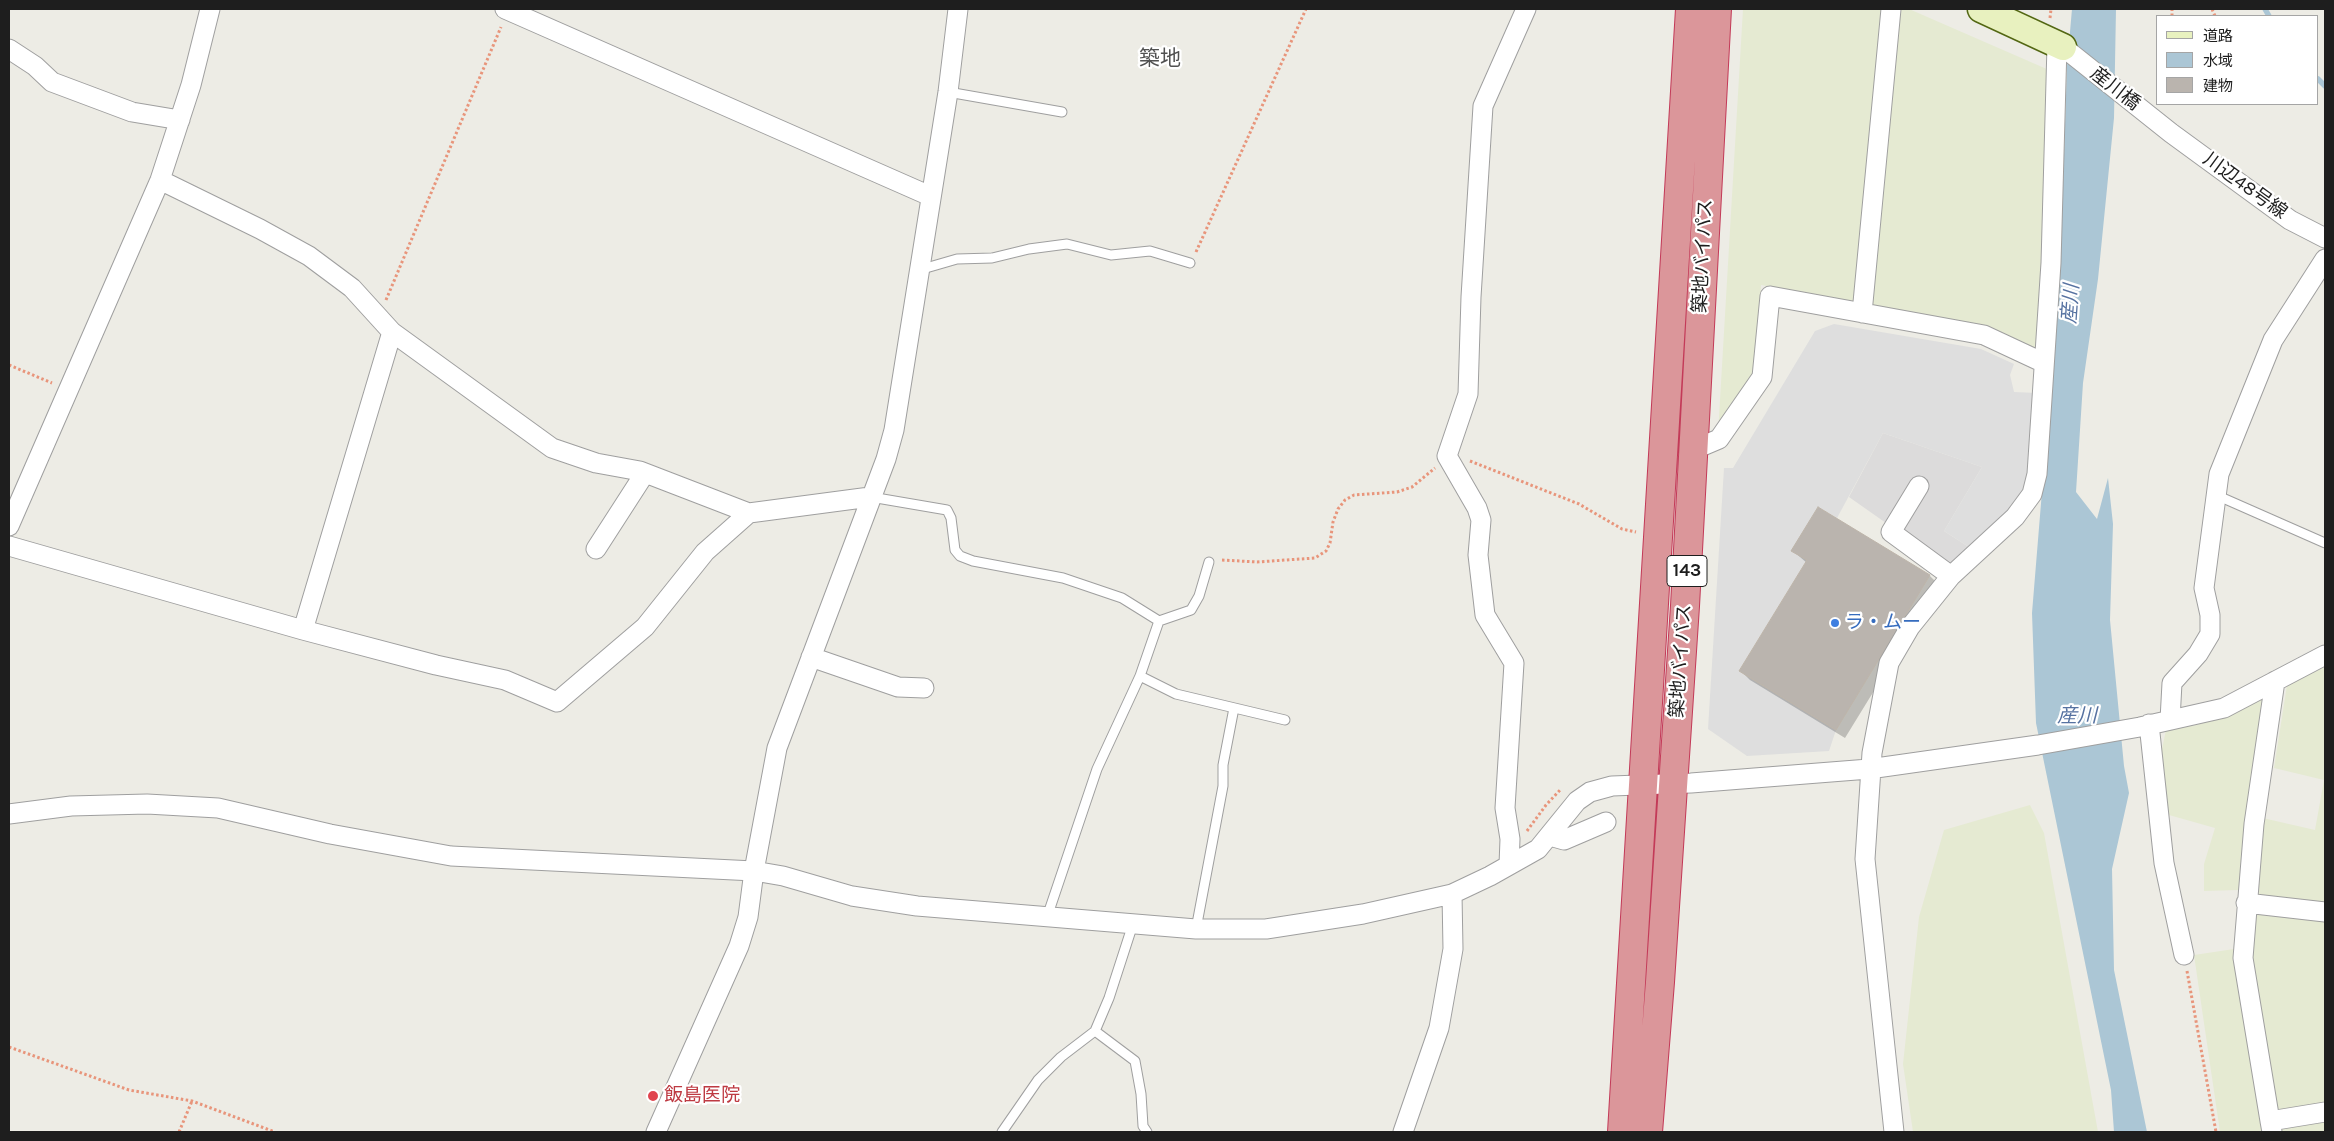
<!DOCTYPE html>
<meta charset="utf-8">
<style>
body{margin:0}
#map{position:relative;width:2334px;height:1141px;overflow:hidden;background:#edece5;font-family:Karla,"Noto Sans JP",sans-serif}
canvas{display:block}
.frame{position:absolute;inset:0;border:10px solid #1e1e1e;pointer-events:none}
.legend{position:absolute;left:2156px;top:15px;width:162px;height:90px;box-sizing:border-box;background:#fff;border:1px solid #a5a5a5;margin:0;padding:6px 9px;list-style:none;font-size:15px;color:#1e1e1e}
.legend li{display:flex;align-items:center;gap:10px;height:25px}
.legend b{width:25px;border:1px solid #a5a5a5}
</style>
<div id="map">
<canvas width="2334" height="1141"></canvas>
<div class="frame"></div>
<ul class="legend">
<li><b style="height:6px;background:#e8f1bf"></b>道路</li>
<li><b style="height:14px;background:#abc6d5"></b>水域</li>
<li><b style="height:14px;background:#bab4ae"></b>建物</li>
</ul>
</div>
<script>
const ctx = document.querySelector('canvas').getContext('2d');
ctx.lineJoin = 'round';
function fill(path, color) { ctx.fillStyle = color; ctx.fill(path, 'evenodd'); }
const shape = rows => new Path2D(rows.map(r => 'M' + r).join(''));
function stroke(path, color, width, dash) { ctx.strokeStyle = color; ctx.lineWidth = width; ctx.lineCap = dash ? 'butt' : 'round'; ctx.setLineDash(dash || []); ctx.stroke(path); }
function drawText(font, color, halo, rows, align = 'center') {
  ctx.font = font + ' Karla,"Noto Sans JP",sans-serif'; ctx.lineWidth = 4.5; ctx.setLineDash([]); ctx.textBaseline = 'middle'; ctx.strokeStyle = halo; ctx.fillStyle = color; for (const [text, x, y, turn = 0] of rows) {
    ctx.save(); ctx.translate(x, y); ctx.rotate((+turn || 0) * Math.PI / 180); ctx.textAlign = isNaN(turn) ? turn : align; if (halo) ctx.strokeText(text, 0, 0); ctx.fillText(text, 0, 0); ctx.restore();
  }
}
fill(shape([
 [1883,433,1982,467,1944,531,1972,549,1950,568,1849,497]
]), '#dcdbdb');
fill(shape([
 [1743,9,1882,9,1855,302,1761,285,1755,377,1718,434],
 [1898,9,1909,9,2049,70,2040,352,1871,306],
 [2325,667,2325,1132,2220,1132,2194,955,2234,949,2242,909,2239,890,2204,891,2204,864,2215,828,2169,815,2159,763,2166,730,2196,725,2228,715,2273,692,2254,816,2315,830,2324,780,2274,768,2287,685],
 [2030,805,2044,833,2098,1132,1913,1132,1903,1064,1919,917,1944,830]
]), '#e5ead2');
fill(shape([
 [1834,324,1981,349,2014,364,2010,375,2014,392,2037,393,2026,490,2011,514,1972,549,1944,531,1982,467,1883,433,1837,518,1818,507,1792,551,1807,560,1739,671,1836,730,1829,751,1747,756,1708,729,1724,468,1733,468,1815,331]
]), '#dedede');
fill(shape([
 [2072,9,2116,9,2114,118,2098,279,2083,383,2076,492,2097,519,2108,478,2113,524,2110,620,2124,766,2129,793,2112,869,2114,970,2147,1132,2114,1132,2111,1090,2036,723,2032,613,2060,272,2067,66]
]), '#abc6d5');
fill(shape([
 [1819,508,1930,576,1939,585,1845,738,1750,680,1741,671,1807,563,1793,551]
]), '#0003');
stroke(shape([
 [2265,9,2269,16],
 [2318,79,2325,86]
]), '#abc6d5', 5.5);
const building = shape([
 [1818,507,1930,575,1836,730,1739,671,1807,560,1791,551,1818,507]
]);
fill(building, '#bab4ae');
stroke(building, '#bdb4a9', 1);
const lane = shape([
 [948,92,1062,112],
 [919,270,957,259,992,258,1029,249,1067,244,1111,255,1150,251,1190,263],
 [2216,495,2325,543],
 [871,497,947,510,951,518,955,550,960,556,973,561,1063,578,1122,598,1159,621],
 [1140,676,1176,694,1285,720],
 [1047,917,1097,769,1140,676,1159,621,1191,610,1199,596,1209,562],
 [1196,929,1223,786,1223,765,1234,708],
 [1095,1031,1135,1061,1141,1094,1143,1126,1147,1132],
 [1002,1132,1038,1080,1061,1057,1095,1031,1109,998,1133,924]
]);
const street = shape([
 [505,9,930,196],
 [2063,47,2171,133,2290,220,2325,238],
 [9,49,35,66,52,82,132,112,180,120],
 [160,180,260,229,309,256,352,288,392,332,552,448,596,463,640,471,749,513,870,497],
 [1862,313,1891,9],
 [1693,450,1719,439,1762,377,1770,296,1984,335,2044,363],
 [1919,486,1891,532,1951,576],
 [9,526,160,180,191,85,210,9],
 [9,546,303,630,436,665,505,680,557,702,645,627,705,552,749,513],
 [596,549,645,473],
 [303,630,392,332],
 [811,657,898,687,924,688],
 [2170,720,2172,683,2198,654,2210,634,2210,615,2204,588,2219,474,2273,340,2325,259],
 [2149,724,2164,863,2184,955],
 [9,814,71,806,147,804,218,808,330,834,451,856,754,871,783,876,852,896,917,906,1196,929,1266,929,1363,914,1452,894,1490,876,1538,849,1577,801,1590,792,1612,786,1691,783,1869,769,2038,745,2140,727,2224,708,2325,655],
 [1550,836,1564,840,1606,822],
 [1509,865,1510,839,1505,808,1514,663,1485,615,1478,555,1481,520,1477,508,1447,456,1468,394,1471,297,1483,106,1526,9],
 [2246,903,2325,912],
 [2270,1121,2243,958,2254,824,2275,681],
 [656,1132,739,946,748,917,754,871,777,748,886,459,894,430,948,92,958,9],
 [1403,1132,1439,1028,1453,949,1452,894],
 [1894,1132,1865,859,1872,753,1889,663,1910,627,1951,576,2015,517,2032,494,2037,474,2051,263,2057,45],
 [2272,1132,2270,1121,2325,1112]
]);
const secondary = shape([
 [1981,9,2063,47]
]);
const highway = shape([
 [1622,1132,1690,9],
 [1648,1132,1660,982,1685,606,1717,9]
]);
stroke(lane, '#9f9f9f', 11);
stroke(street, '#9f9f9f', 21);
stroke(secondary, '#536713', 29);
stroke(highway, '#c33a58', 30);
stroke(shape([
 [2212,9,2215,16],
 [2172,16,2172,9],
 [2050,18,2051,9],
 [1196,252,1306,9],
 [386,300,501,27],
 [9,365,52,383],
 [1470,461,1579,504,1622,529,1636,532],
 [1222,560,1257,562,1315,558,1326,551,1330,543,1333,522,1338,509,1345,500,1354,495,1397,492,1412,487,1435,468],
 [1527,831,1546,805,1561,789],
 [2187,971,2216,1132],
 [9,1047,129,1090,192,1101,275,1132],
 [179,1132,192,1101]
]), '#e8957b', 3, [2.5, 2.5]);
stroke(lane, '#fff', 9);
stroke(street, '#fff', 19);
stroke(secondary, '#e8f1bf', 26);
stroke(highway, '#db969a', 28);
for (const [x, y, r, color] of [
 [1835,623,5,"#3f7fe0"],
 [653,1096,6,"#e0444e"]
]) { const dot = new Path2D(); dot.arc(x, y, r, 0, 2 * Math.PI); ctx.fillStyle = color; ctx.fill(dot); stroke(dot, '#fff', 2); }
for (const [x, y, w] of [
 [1687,571,40]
]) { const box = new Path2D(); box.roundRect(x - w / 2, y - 15.5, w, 31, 4); ctx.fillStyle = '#fff'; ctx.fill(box); stroke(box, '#1e1e1e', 1); }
drawText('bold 18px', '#1e1e1e', null, [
 ["143",1687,571]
]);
drawText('19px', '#1e1e1e', '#fff', [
 ["産川橋",2115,89,38],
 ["川辺48号線",2245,186,36],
 ["築地バイパス",1703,256,-87],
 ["築地バイパス",1681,661,-86]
]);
drawText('19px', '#366cbe', '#fff', [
 ["ラ・ムー",1845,623]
], 'left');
drawText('19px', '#be3a42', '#fff', [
 ["飯島医院",664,1096]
], 'left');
drawText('italic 20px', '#5672a1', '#fff', [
 ["産川",2071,304,-86],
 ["産川",2077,716]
]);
drawText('21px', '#515151', '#fff', [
 ["築地",1160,59]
]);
</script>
